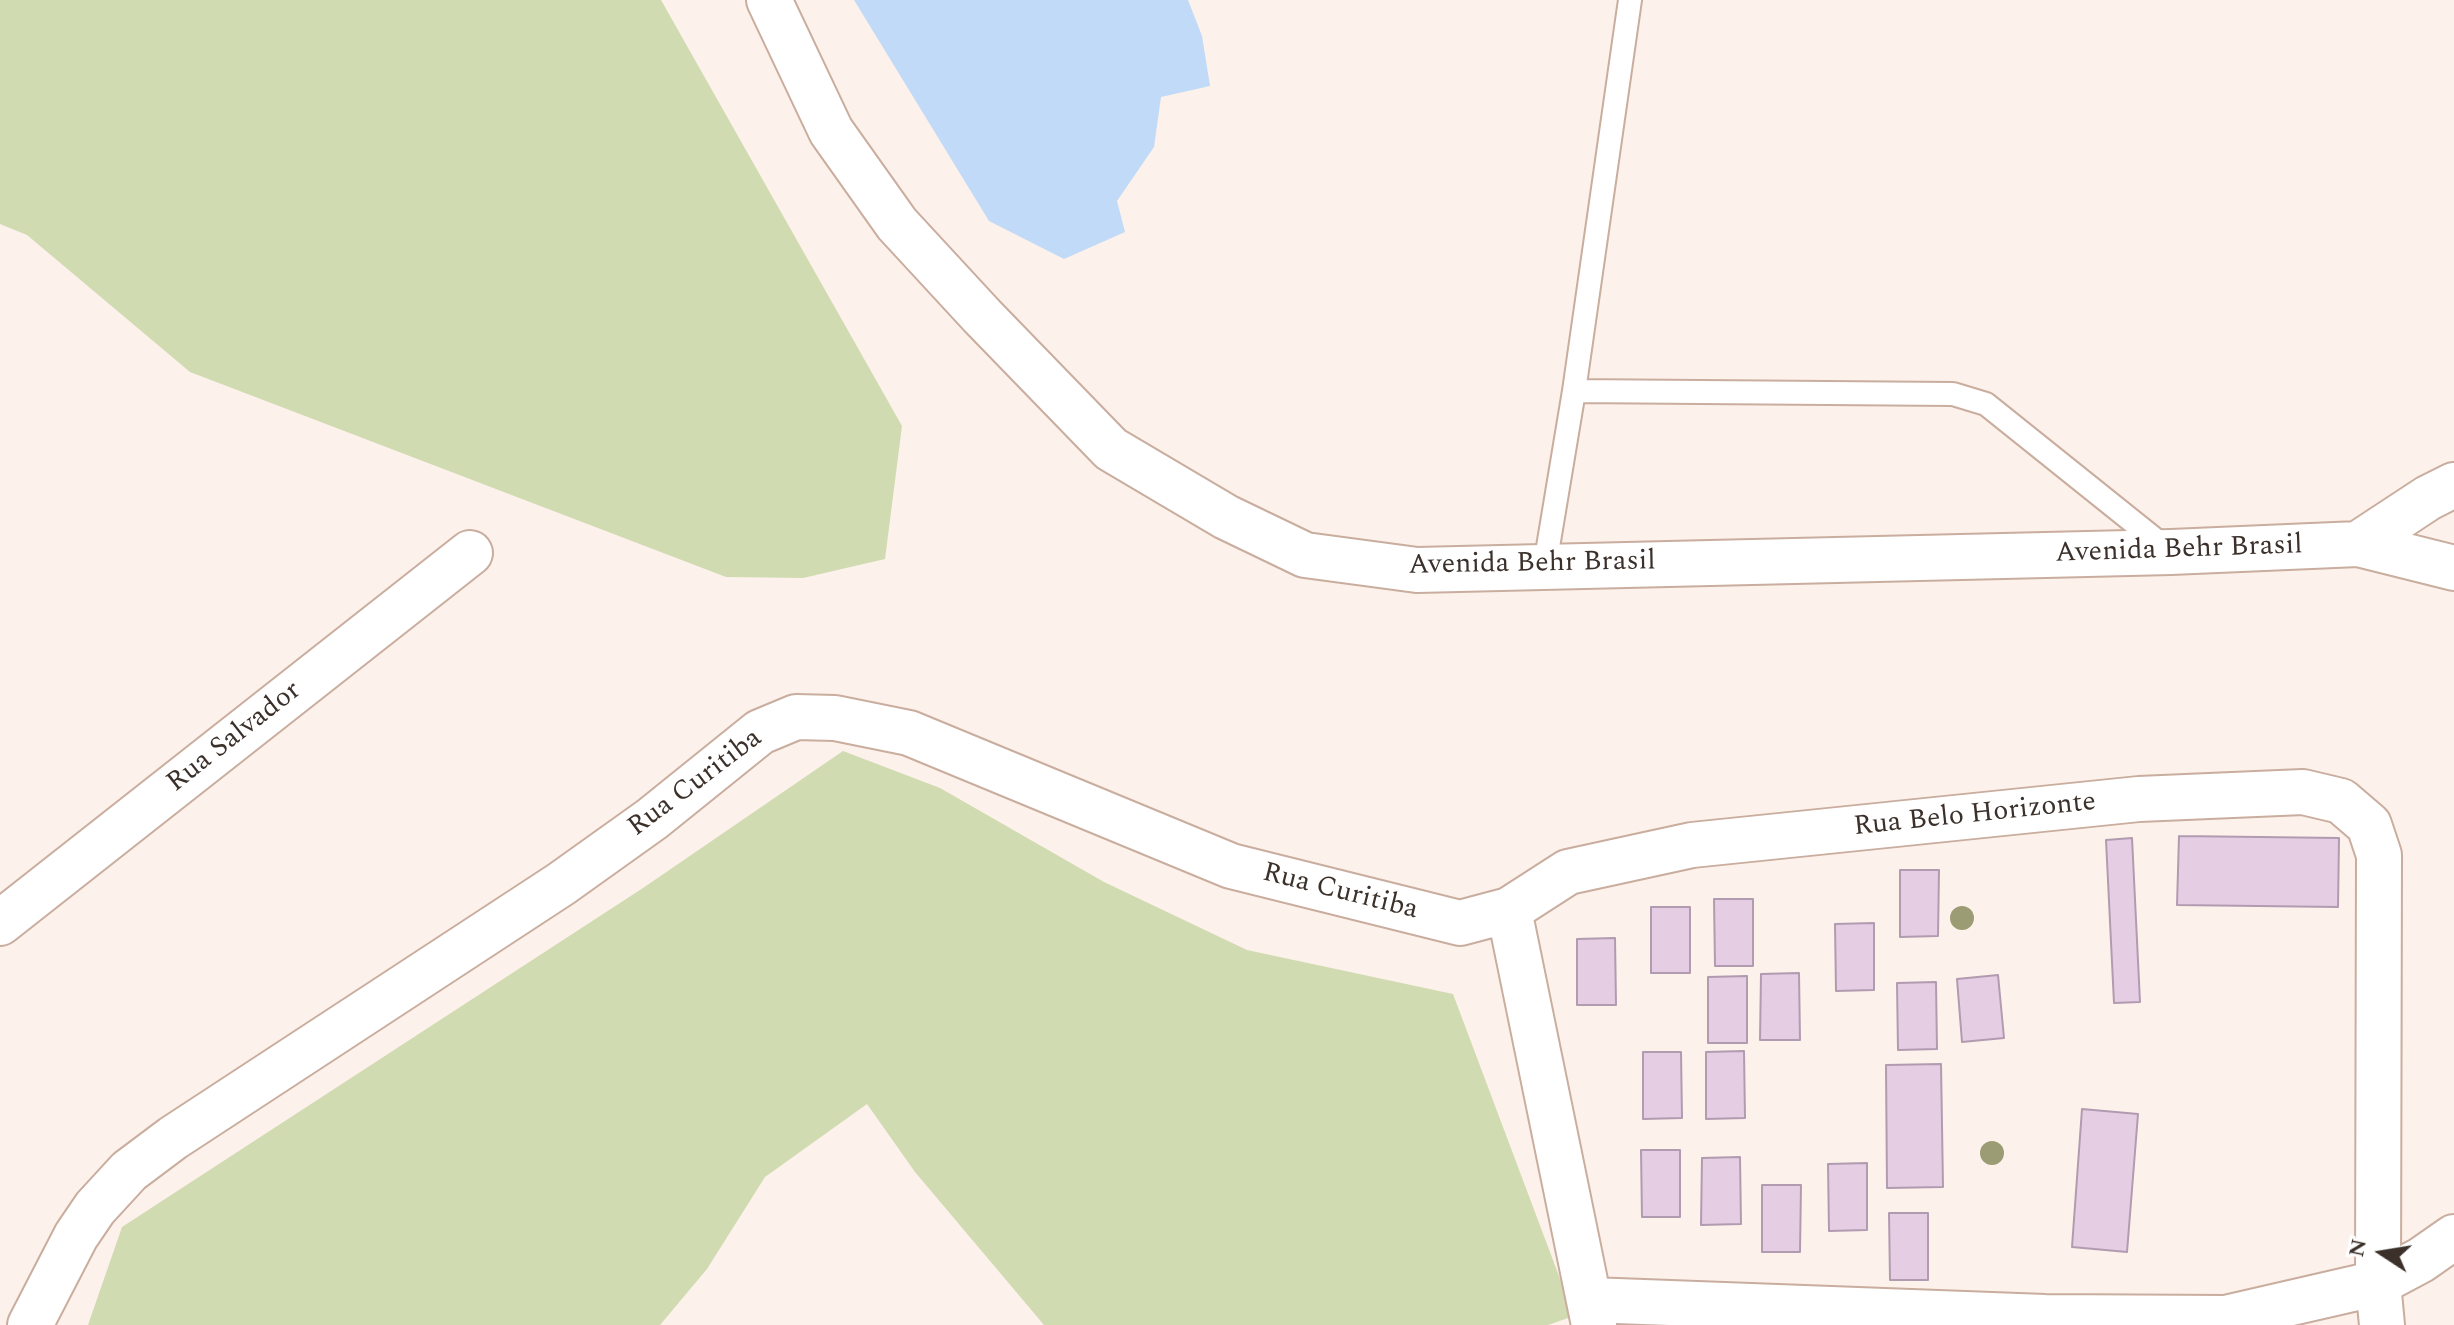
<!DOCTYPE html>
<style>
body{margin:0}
#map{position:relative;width:2454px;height:1325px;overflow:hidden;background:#fdf1eb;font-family:Spectral,serif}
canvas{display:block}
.north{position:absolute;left:2342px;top:1213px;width:80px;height:80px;-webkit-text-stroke:6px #fff;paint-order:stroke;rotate:282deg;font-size:22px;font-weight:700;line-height:32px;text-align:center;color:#3b302a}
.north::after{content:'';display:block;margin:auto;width:28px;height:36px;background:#3b302a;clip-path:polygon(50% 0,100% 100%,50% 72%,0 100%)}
</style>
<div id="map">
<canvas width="2454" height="1325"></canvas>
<div class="north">N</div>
</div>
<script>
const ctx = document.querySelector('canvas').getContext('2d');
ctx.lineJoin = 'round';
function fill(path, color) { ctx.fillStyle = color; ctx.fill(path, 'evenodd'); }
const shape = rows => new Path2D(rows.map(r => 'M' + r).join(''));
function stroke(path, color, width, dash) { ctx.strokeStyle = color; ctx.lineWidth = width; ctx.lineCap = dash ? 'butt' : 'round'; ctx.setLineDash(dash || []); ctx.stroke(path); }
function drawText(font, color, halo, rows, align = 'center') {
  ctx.font = font + ' Spectral,serif'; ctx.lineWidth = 7; ctx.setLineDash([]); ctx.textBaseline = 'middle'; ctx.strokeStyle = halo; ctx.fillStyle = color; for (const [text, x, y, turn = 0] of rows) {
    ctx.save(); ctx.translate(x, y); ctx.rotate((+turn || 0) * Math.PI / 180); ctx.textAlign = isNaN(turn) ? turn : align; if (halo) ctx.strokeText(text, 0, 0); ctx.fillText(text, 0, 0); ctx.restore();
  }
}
fill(shape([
 [0,0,661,0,902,426,885,559,803,578,726,577,190,372,27,235,0,224],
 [843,751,940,788,1104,882,1247,950,1453,994,1574,1316,1548,1325,1044,1325,915,1172,867,1104,765,1177,707,1269,660,1325,88,1325,122,1227,643,888]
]), '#d0dbb1');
fill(shape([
 [854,0,1188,0,1202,36,1210,86,1161,97,1154,147,1117,201,1125,232,1064,259,989,221]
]), '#c0daf7');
const building = shape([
 [2179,836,2339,838,2338,907,2177,905,2179,836],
 [2132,838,2140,1002,2114,1003,2106,840,2132,838],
 [1900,870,1939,870,1938,936,1900,937,1900,870],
 [1714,899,1753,899,1753,966,1715,966,1714,899],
 [1651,907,1690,907,1690,973,1651,973,1651,907],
 [1874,923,1874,990,1836,991,1835,924,1874,923],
 [1615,938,1616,1005,1577,1005,1577,939,1615,938],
 [1799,973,1800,1040,1760,1040,1761,974,1799,973],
 [1998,975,2004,1038,1962,1042,1957,979,1998,975],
 [1747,976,1747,1043,1708,1043,1708,977,1747,976],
 [1936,982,1937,1049,1898,1050,1897,983,1936,982],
 [1744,1051,1745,1118,1706,1119,1706,1052,1744,1051],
 [1643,1052,1681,1052,1682,1118,1643,1119,1643,1052],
 [1941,1064,1943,1187,1887,1188,1886,1065,1941,1064],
 [2082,1109,2138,1114,2127,1252,2072,1247,2082,1109],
 [1641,1150,1680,1150,1680,1217,1642,1217,1641,1150],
 [1740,1157,1741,1224,1701,1225,1702,1158,1740,1157],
 [1867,1163,1867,1230,1829,1231,1828,1164,1867,1163],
 [1762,1185,1801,1185,1800,1252,1762,1252,1762,1185],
 [1889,1213,1928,1213,1928,1280,1890,1280,1889,1213]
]);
fill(building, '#e5cee4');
stroke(building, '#b19bb0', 2);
const service = shape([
 [1574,391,1953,394,1986,404,2167,549],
 [1545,565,1574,391,1630,0]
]);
const minor = shape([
 [0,923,470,553],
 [1590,1300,2045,1317,2226,1318,2378,1283,2421,1260,2454,1237],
 [30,1325,76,1236,95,1208,129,1171,173,1138,561,884,652,819,760,732,796,717,835,718,909,733,1231,866,1460,923,1509,910],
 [1594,1325,1509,910,1568,872,1692,845,2139,799,2303,792,2341,801,2369,825,2379,855,2378,1283,2382,1325]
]);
const tertiary = shape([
 [769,0,831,131,897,224,982,316,1111,449,1226,517,1305,555,1417,570,2171,552,2358,544,2454,568],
 [2358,544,2428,498,2454,485]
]);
stroke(service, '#c9ad9e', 26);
stroke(minor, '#c9ad9e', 48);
stroke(tertiary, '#c9ad9e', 48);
stroke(service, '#fff', 22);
stroke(minor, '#fff', 44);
stroke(tertiary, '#fff', 44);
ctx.fillStyle = '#9b9b74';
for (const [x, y] of [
 [1962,918],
 [1992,1153]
]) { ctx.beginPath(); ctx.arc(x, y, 12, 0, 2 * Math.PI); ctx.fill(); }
drawText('28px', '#3b302a', '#fff', [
 ["Avenida Behr Brasil",2179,551,-2],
 ["Avenida Behr Brasil",1532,565,-1],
 ["Rua Salvador",235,738,-38],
 ["Rua Curitiba",696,784,-37],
 ["Rua Belo Horizonte",1975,816,-6],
 ["Rua Curitiba",1340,893,14]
]);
</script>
